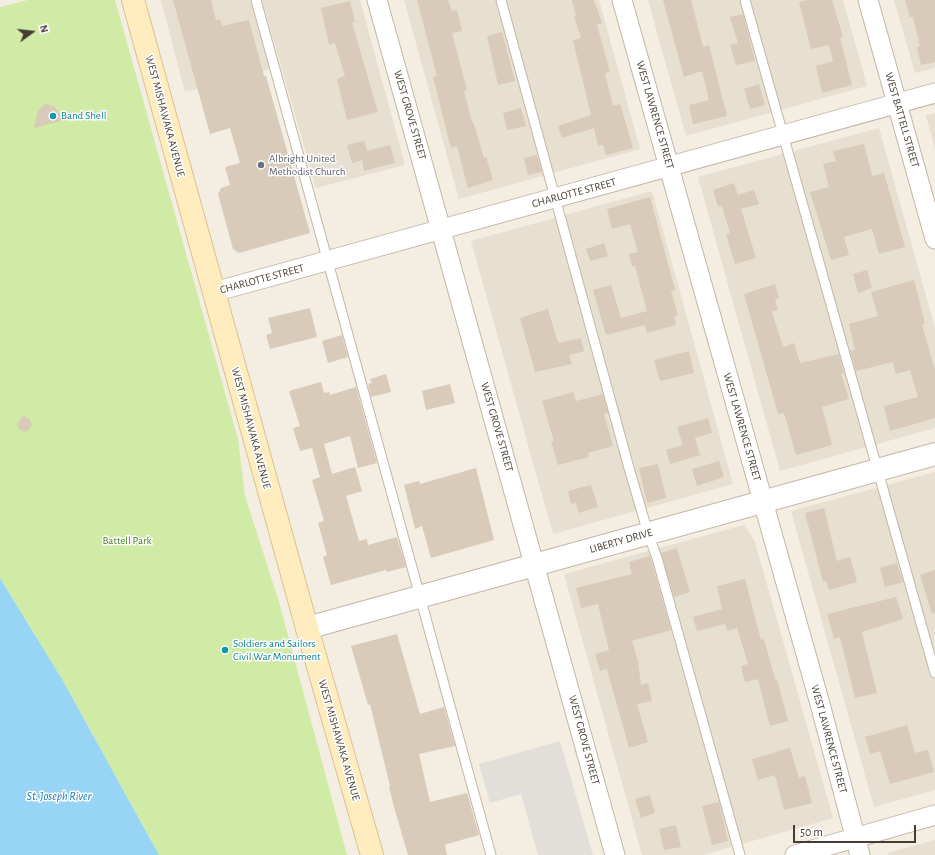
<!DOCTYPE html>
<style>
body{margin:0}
#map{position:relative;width:935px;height:855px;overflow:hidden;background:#f3ede2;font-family:"Alegreya Sans",sans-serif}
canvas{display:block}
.north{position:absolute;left:12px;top:12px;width:40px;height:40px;-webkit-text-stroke:3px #fff;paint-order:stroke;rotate:75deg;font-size:11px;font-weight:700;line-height:16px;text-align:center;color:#453c32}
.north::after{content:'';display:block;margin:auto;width:14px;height:18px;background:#453c32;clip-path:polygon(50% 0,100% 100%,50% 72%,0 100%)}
.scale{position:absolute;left:793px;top:825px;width:123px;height:18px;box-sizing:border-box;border:2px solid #453c32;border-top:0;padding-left:5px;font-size:12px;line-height:14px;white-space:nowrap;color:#453c32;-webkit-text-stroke:3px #fff;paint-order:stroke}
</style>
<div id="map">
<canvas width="935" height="855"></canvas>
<div class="north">N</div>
<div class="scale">50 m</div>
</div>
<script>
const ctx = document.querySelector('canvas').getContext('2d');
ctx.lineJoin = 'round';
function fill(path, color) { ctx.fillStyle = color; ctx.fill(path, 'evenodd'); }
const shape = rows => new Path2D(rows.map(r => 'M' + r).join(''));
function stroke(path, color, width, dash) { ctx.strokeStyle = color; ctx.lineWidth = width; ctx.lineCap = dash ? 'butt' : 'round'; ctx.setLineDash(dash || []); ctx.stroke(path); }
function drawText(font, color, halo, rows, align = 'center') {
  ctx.font = font + ' "Alegreya Sans",sans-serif'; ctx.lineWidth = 3; ctx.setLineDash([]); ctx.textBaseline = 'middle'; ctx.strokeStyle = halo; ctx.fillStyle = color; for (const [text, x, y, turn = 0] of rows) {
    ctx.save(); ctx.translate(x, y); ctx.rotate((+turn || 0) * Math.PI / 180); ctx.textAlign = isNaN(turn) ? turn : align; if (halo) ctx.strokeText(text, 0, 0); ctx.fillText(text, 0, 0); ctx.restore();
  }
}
fill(shape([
 [161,0,250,0,270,69,185,92],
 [262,0,360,0,405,165,316,188],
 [404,0,599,0,640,149,459,199],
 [648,0,843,0,867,86,686,136],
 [894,0,935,0,935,68,915,73],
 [935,113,935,149,926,115],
 [879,128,935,328,935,428,780,471,698,177],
 [652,191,733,484,553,534,471,241],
 [935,472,935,790,874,807,791,511],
 [744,525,755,542,833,818,703,855,642,855,564,574],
 [935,840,935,855,888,855,887,853]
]), '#e7dfcf');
fill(shape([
 [28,0,115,0,238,439,245,496,279,602,347,855,159,855,63,681,0,578,0,7]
]), '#d0eba6');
fill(shape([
 [560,741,593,855,538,855,521,794,490,803,479,764]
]), '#e2dfdb');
fill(shape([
 [0,578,63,681,159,855,0,855]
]), '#98d4f6');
fill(shape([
 [173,0,211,0,216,20,220,19,222,26,249,20,264,76,266,76,310,233,239,253,233,249,218,194,221,188,230,185,225,167,240,163,230,128,210,134],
 [417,0,448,0,452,11,457,10,462,31,452,33,467,90,464,91,472,122,473,121,484,158,486,157,493,180,468,188,457,146,451,148,433,77,437,76],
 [572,0,594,0,602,23,597,25,610,72,605,73,613,106,620,104,633,148,606,155,603,145,598,146,594,128,562,138,558,126,591,115,573,40,581,38,574,16,576,16],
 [663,0,691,0,703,47,709,45,727,116,693,124,689,105,709,100,702,71,684,77],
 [807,0,832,0,843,37,840,37,852,85,822,93,816,66,833,61,829,45,811,49,799,2],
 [905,0,935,0,935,62,921,65,917,47,920,46,913,17,910,17],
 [350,1,355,22,352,23,378,112,347,120,337,79,345,76,335,43,329,45,321,8],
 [743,14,755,61,736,65,730,45,738,43,730,17],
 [502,32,515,81,498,85,487,36],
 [759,84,765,105,750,109,744,89],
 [45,104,54,106,65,120,34,128,38,110],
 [521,108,526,126,507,130,503,113],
 [364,141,367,151,390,145,395,163,364,171,362,160,352,163,347,145],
 [864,144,872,176,884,173,905,247,879,254,872,229,844,237,849,255,831,260,810,192,829,187,823,164,836,161,833,151],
 [537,155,542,172,528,175,524,158],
 [734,183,738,195,754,190,759,204,741,209,756,258,735,264,726,234,730,233,722,206,718,207,713,190],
 [650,197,675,290,671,291,678,315,674,316,676,325,647,333,645,325,606,335,593,290,611,285,621,318,647,311,635,266,632,266,629,254,638,252,630,224,612,229,607,209],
 [604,243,608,256,590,261,586,249],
 [867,270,872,288,858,293,853,274],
 [914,280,925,324,922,325,935,370,935,418,890,431,884,406,918,397,910,370,896,374,893,362,856,371,850,351,855,350,849,324,878,316,871,292],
 [775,284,779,298,775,300,778,310,772,312,783,347,794,343,800,363,839,354,844,374,841,374,849,399,822,407,832,445,796,455,784,413,778,414,744,294],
 [310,308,317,337,270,349,266,335,272,333,268,318],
 [548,309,558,343,581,338,584,351,569,355,572,364,535,372,520,318],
 [342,335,348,357,328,363,322,341],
 [689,351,694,373,660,381,654,360],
 [386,374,391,392,371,397,368,384,372,383,370,379],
 [321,382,324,393,329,392,330,395,356,387,377,463,358,468,350,436,324,444,332,474,355,467,362,491,346,496,359,541,367,539,368,545,397,537,406,567,387,572,386,570,331,585,323,557,327,555,318,523,324,521,312,480,320,477,312,448,300,451,293,428,300,426,289,391],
 [450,384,455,403,426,410,422,391],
 [573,392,576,401,603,394,608,413,604,414,613,446,588,453,589,457,558,465,551,441,554,441,542,401],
 [23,415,30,420,32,425,29,430,24,432,19,429,17,424],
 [708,418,712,433,695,438,700,455,670,464,666,450,683,445,677,427],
 [719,461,724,477,697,486,692,469],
 [658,464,666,498,647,503,639,468],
 [476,468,494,540,431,558,422,526,415,529,404,485,419,481,420,484],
 [591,485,598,507,579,513,576,503,571,504,568,491],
 [824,508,837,561,850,557,857,582,829,590,826,581,823,582,805,513],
 [677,548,690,592,674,597,661,553],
 [650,556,671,630,632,641,638,661,641,685,648,683,652,701,637,704,648,742,629,748,607,669,600,671,595,654,609,650,598,604,581,608,576,588,632,574,629,562],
 [897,563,903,582,885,587,880,568],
 [935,570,935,613,932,614,920,575],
 [745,579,761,640,764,639,775,679,777,679,788,721,770,726,758,679,745,682,741,666,748,664,737,628,727,631,725,624,697,631,693,617,722,609,717,586],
 [896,597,903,619,862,632,877,693,855,698,840,637,834,639,827,614],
 [397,634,420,714,444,707,455,746,419,754,430,802,467,793,479,835,447,844,445,846,447,855,408,855,394,807,389,787,390,786,370,704,368,705,351,646],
 [907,725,915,753,928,750,934,772,890,784,880,751,870,754,865,737],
 [790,748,799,778,805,776,812,803,784,810,775,775,758,780,752,759],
 [650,795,655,813,641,818,635,799],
 [719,802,728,841,712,845,702,806],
 [676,825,681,847,664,850,659,829]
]), '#d8cbb9');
const service = shape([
 [256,0,491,855],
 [501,0,629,468,648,533,657,558,740,855],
 [745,0,935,673]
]);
const minor = shape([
 [377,0,615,855],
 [622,0,820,704,860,855],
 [868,0,935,239],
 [214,292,935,93],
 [795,855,935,815]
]);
const tertiary = shape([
 [307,628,935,454]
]);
const secondary = shape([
 [133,0,307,628,372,855]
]);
stroke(service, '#c2b7a7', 11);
stroke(minor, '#c2b7a7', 21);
stroke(tertiary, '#c2b7a7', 24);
stroke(secondary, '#dac28f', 24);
stroke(service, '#fff', 9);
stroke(minor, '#fff', 19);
stroke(tertiary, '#fff', 22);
stroke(secondary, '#ffedc0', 22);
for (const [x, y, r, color] of [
 [53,116,4,"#0f9aa8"],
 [261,165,4,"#6b7280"],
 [225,650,4,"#0f9aa8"]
]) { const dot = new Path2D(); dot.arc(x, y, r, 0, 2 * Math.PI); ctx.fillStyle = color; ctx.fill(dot); stroke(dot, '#fff', 1.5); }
drawText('11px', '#453c32', '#fff', [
 ["WEST GROVE STREET",410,115,74],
 ["WEST LAWRENCE STREET",655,115,74],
 ["WEST MISHAWAKA AVENUE",165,116,75],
 ["WEST BATTELL STREET",902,120,74],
 ["CHARLOTTE STREET",574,193,-15],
 ["CHARLOTTE STREET",262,279,-15],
 ["WEST GROVE STREET",497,427,74],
 ["WEST LAWRENCE STREET",742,427,74],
 ["WEST MISHAWAKA AVENUE",251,428,75],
 ["LIBERTY DRIVE",621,541,-16],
 ["WEST LAWRENCE STREET",829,739,75],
 ["WEST MISHAWAKA AVENUE",339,740,74],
 ["WEST GROVE STREET",584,740,75]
]);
drawText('11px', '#0d838f', '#fff', [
 ["Band Shell",61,116],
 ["Soldiers and Sailors",233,644],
 ["Civil War Monument",233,657]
], 'left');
drawText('11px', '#5b616d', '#fff', [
 ["Albright United",269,159],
 ["Methodist Church",269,172]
], 'left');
drawText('11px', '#477a21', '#fff', [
 ["Battell Park",127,541]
]);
drawText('italic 12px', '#227bb1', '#fff', [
 ["St. Joseph River",59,796]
]);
</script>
